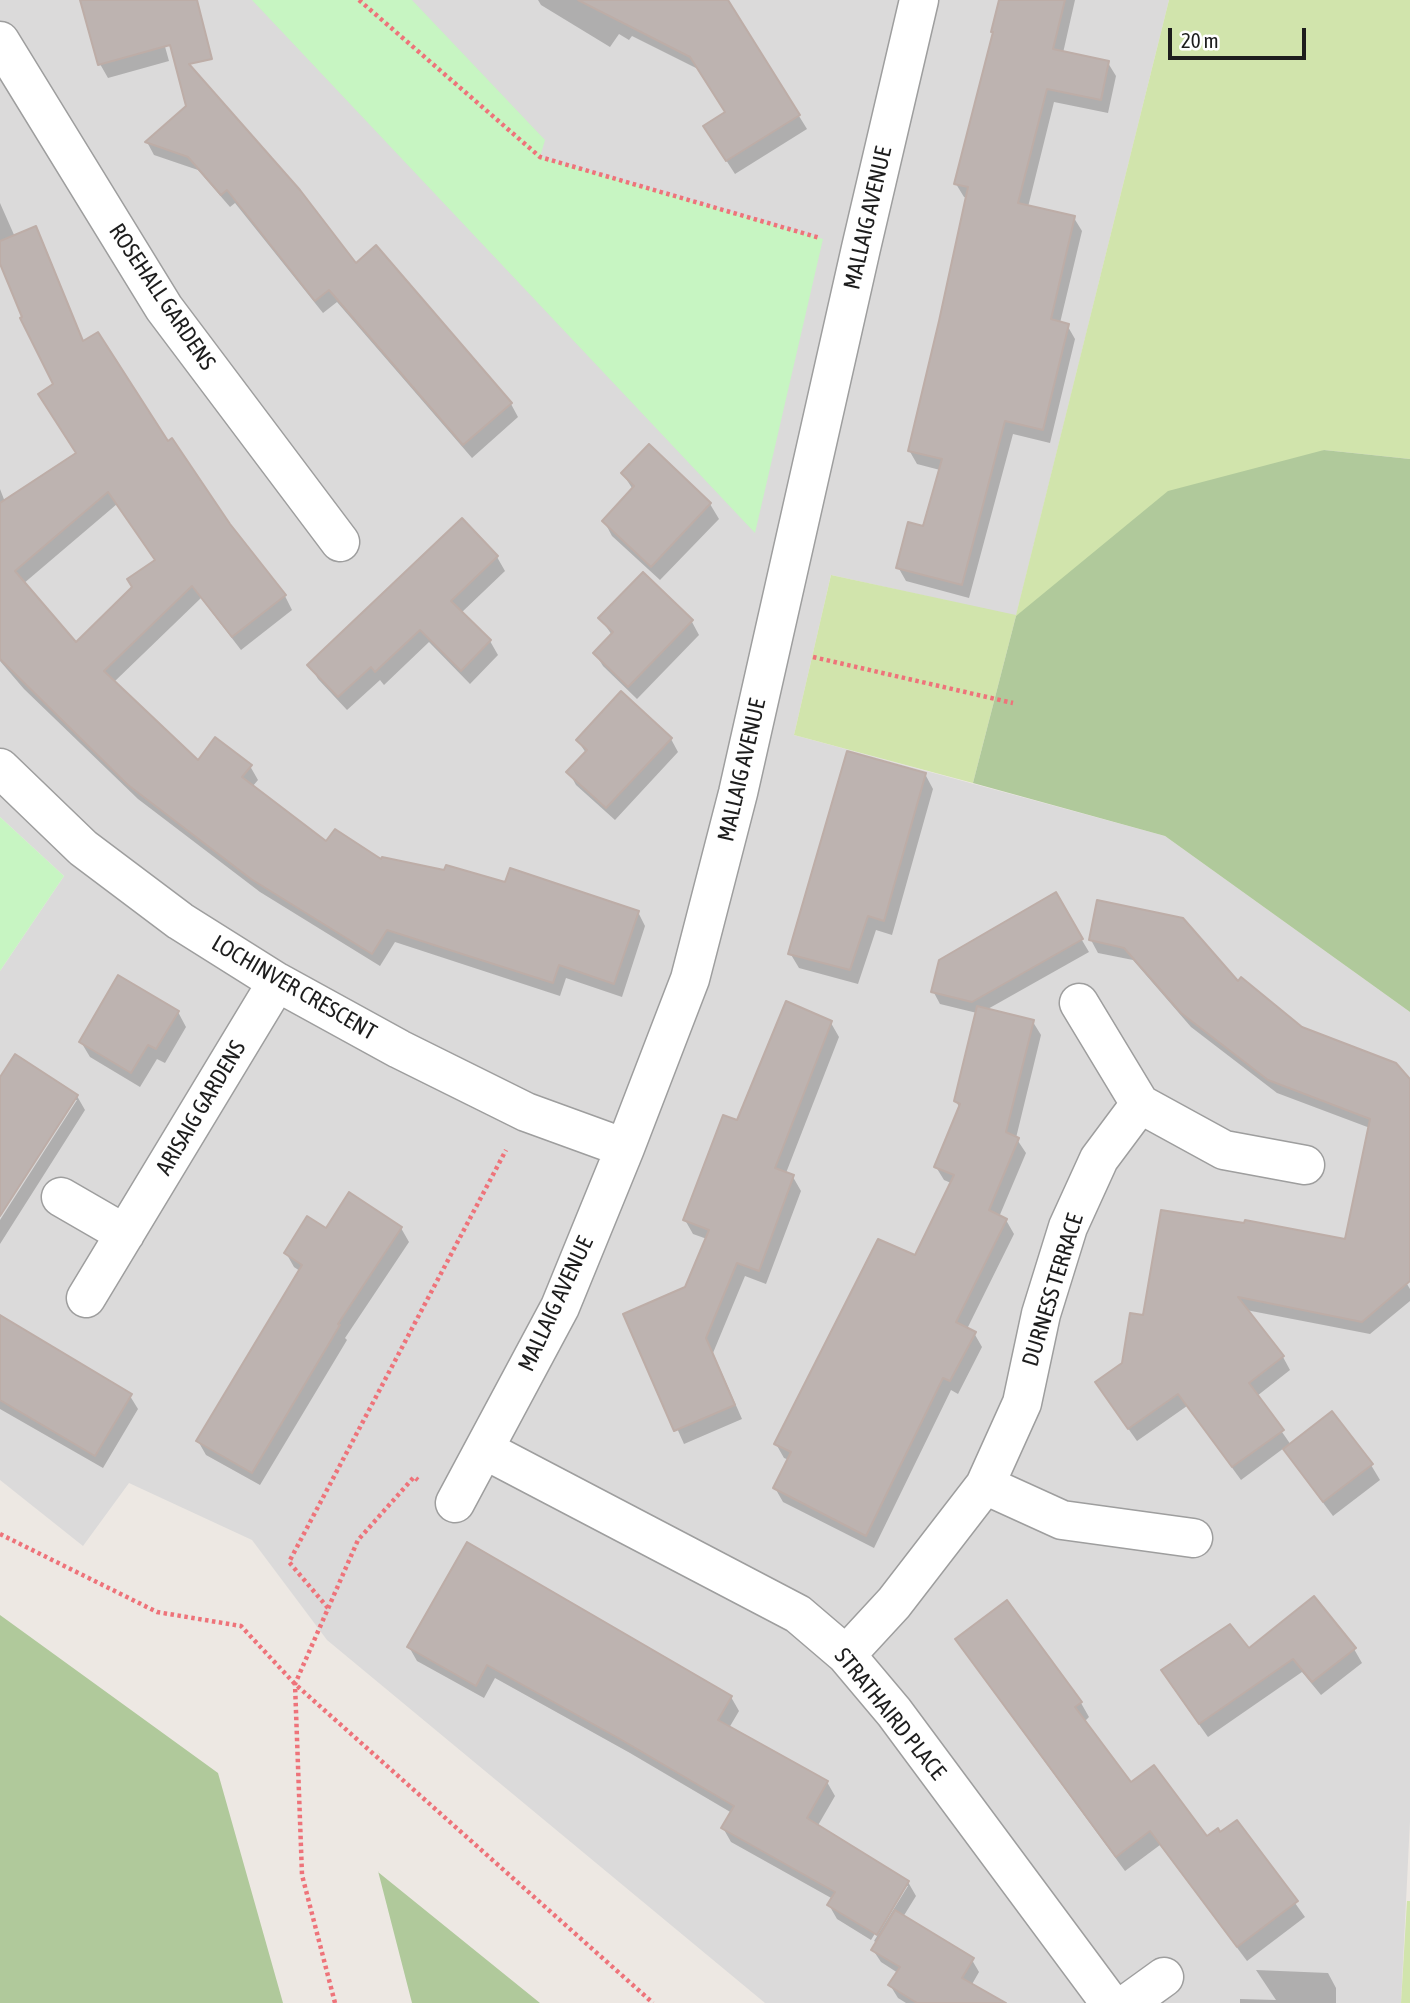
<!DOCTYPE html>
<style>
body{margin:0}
#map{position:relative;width:1410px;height:2003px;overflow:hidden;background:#ede8e3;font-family:"Asap Condensed",sans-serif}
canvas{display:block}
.scale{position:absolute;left:1168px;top:28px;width:138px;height:32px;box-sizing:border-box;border:4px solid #1d1d1d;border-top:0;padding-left:9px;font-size:21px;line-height:24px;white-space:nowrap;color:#1d1d1d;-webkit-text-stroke:5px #fff;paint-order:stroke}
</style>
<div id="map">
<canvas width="1410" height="2003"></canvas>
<div class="scale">20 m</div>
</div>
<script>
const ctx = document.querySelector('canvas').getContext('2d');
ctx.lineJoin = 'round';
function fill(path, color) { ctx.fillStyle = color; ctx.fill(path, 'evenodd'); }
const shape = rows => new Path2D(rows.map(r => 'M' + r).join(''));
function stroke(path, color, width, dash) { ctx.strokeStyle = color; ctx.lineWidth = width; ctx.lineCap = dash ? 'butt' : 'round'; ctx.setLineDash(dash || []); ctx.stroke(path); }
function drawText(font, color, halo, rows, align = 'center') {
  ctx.font = font + ' "Asap Condensed",sans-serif'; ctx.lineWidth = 6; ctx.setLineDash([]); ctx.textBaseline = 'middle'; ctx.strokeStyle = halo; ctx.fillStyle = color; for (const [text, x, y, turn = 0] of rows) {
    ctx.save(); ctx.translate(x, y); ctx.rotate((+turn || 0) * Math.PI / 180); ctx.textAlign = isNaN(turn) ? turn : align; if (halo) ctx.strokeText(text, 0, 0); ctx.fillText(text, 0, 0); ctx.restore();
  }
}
fill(shape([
 [0,0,1169,0,1016,616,831,575,794,735,1165,836,1410,1012,1410,1821,1401,2003,765,2003,327,1640,252,1540,129,1483,83,1546,0,1480,0,971,64,876,0,817]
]), '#dbdada');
fill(shape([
 [1169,0,1410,0,1410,459,1324,450,1016,616,973,783,794,735,831,575,1016,615],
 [1407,1901,1410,1901,1410,2003,1401,2003]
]), '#d1e4ac');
fill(shape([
 [1324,450,1410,459,1410,1012,1165,836,973,783,1016,616,1168,491],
 [0,1615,218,1773,283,2003,0,2003],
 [378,1871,378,1872,540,2003,412,2003]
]), '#b0c99b');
fill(shape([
 [252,0,412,0,545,140,540,157,823,239,755,533],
 [0,817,64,876,0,971]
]), '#c7f5c2');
fill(shape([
 [82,0,152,0,169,61,108,78,100,64],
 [538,0,694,0,799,116,807,129,735,174,713,140,727,113,700,70,632,36,629,40,619,34,610,47,541,5],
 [1001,0,1075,0,1063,53,1108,63,1116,76,1108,113,1054,102,1028,207,1074,218,1082,231,1060,323,1067,325,1075,339,1050,443,1013,434,969,598,906,581,898,567,925,528,940,470,917,464,909,450,968,198,964,197,956,184],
 [147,142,299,191,356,266,511,404,518,417,472,458,337,302,323,313,235,203,230,207,198,170,154,155],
 [0,203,15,237,35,228,43,242,84,343,168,443,285,596,292,610,241,650,201,598,114,682,198,763,250,766,258,780,252,787,327,844,381,862,507,884,638,912,645,926,622,997,566,978,560,996,395,942,380,966,260,892,138,799,24,689,0,661,0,489,5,502,77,454,56,385,24,318,0,260],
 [117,504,156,561,134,588,76,644,23,584],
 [623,474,710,504,719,519,660,580,612,536,604,521,632,488],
 [497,557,505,571,461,613,490,641,498,655,470,684,429,642,384,685,380,680,347,710,318,679,310,665],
 [643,574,692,622,699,635,637,699,603,666,595,653,612,635,600,618],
 [671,739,678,752,615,820,576,785,569,772,586,753,578,741],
 [925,774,933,789,892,935,876,930,858,984,799,968,790,953],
 [1055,895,1089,952,986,1010,1033,1022,1041,1035,1016,1138,1026,1153,999,1217,1006,1220,1014,1234,967,1329,974,1333,982,1347,958,1394,951,1390,874,1548,783,1502,775,1488,789,1460,784,1458,776,1444,915,1258,951,1183,944,1180,936,1167,960,1109,956,1101,977,1013,940,1004,933,991],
 [1098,902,1238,983,1301,1029,1410,1088,1410,1247,1370,1239,1407,1284,1410,1289,1410,1301,1370,1334,1246,1310,1283,1357,1290,1370,1257,1396,1291,1445,1371,1465,1380,1480,1333,1516,1294,1464,1284,1448,1241,1480,1187,1406,1137,1441,1105,1396,1124,1364,1144,1317,1346,1241,1370,1128,1277,1093,1191,1027,1133,960,1098,953,1091,940],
 [178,1012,186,1027,165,1063,157,1059,140,1087,90,1057,81,1042],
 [831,1023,839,1037,786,1173,793,1177,801,1191,766,1284,745,1276,713,1353,742,1419,684,1444,626,1314,686,1288,707,1239,693,1234,685,1220,738,1122],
 [77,1096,85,1110,0,1244,0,1220,77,1100,73,1100,0,1214,0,1111],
 [401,1228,409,1242,345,1338,347,1340,260,1485,206,1455,198,1441,300,1271,294,1267,286,1253,326,1230],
 [0,1315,130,1396,138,1409,103,1468,0,1409],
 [409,1647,731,1697,739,1711,729,1728,827,1782,835,1796,817,1827,908,1882,916,1896,903,1917,972,1960,979,1972,971,1986,988,2003,906,2003,898,1998,890,1985,898,1973,881,1962,873,1950,877,1943,874,1941,908,1886,904,1886,871,1940,837,1919,829,1905,833,1899,731,1842,723,1828,732,1813,630,1753,495,1678,484,1698,417,1661],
 [1354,1649,1362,1663,1321,1695,1302,1672,1208,1737,1171,1685,1249,1651],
 [966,1654,1081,1703,1089,1717,1084,1722,1131,1785,1207,1839,1220,1835,1237,1822,1305,1917,1247,1961,1160,1845,1125,1871],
 [1256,1970,1328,1973,1336,1988,1336,2003,1240,2003,1240,1999,1276,2000]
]), '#0003');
const building = shape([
 [80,0,197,0,212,59,189,64,300,190,356,263,376,245,512,403,463,445,329,290,315,301,227,190,221,195,188,157,145,142,186,106,170,45,98,65,80,0],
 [578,0,728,0,800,115,726,161,703,126,725,112,690,57,578,0],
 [999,0,1065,0,1053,49,1109,61,1101,100,1047,89,1018,203,1075,216,1051,319,1069,324,1043,430,1005,421,962,585,896,568,908,522,923,526,942,459,908,451,939,321,968,187,954,184,993,32,991,32,999,0],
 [36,226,83,341,98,332,168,441,172,438,230,524,286,595,232,637,192,586,104,671,198,760,215,737,252,765,242,777,326,841,335,829,381,859,382,857,444,870,446,865,505,882,510,868,639,911,614,984,559,965,553,983,387,930,372,954,251,879,128,785,0,659,0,503,76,453,38,394,53,384,20,318,22,317,0,264,0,241,36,226],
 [108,492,155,560,127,579,132,587,76,642,15,571,108,492],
 [649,444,711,503,651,567,602,521,634,486,621,473,649,444],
 [462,518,498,556,451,601,491,640,461,671,420,630,375,672,371,667,338,697,307,665,462,518],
 [643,572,693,620,628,687,593,653,613,632,598,618,643,572],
 [621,691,672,738,606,808,566,772,587,750,576,740,621,691],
 [847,751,926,773,884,921,868,916,850,970,788,954,847,751],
 [1056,892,1083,939,972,1002,931,992,939,960,1056,892],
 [1097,900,1183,918,1238,981,1241,977,1302,1027,1396,1063,1410,1079,1410,1281,1362,1322,1238,1297,1284,1356,1249,1383,1284,1430,1232,1467,1178,1394,1128,1429,1095,1382,1122,1363,1130,1313,1143,1315,1161,1210,1244,1223,1245,1220,1345,1239,1370,1119,1268,1080,1181,1013,1124,948,1089,940,1097,900],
 [118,975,179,1011,156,1049,148,1045,131,1073,79,1042,118,975],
 [786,1001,832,1021,775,1168,794,1175,759,1271,737,1263,706,1338,735,1405,674,1431,623,1314,685,1287,709,1230,683,1220,723,1115,737,1120,786,1001],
 [977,1006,1034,1020,1006,1132,1019,1138,989,1210,1007,1219,956,1322,976,1332,950,1381,943,1378,866,1536,773,1488,791,1452,774,1444,878,1239,915,1255,954,1175,934,1167,960,1104,954,1101,977,1006],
 [15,1054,78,1095,0,1216,0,1077,15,1054],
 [349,1192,402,1227,338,1324,340,1325,252,1473,196,1441,302,1265,284,1253,307,1216,326,1228,349,1192],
 [0,1315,132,1394,95,1456,0,1400,0,1315],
 [1332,1411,1373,1464,1323,1502,1283,1449,1332,1411],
 [467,1542,732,1696,718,1720,828,1781,807,1818,909,1881,877,1935,827,1905,835,1892,721,1828,734,1806,620,1739,487,1665,476,1686,407,1647,467,1542],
 [1314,1596,1356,1648,1312,1682,1293,1659,1199,1724,1161,1670,1230,1624,1249,1648,1314,1596],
 [1007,1600,1082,1702,1075,1707,1131,1782,1154,1765,1207,1836,1218,1828,1220,1832,1237,1820,1298,1901,1237,1947,1150,1831,1116,1857,955,1639,1007,1600],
 [895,1910,974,1958,962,1978,1006,2003,917,2003,888,1985,900,1967,871,1950,895,1910]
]);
fill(building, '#bdb3b0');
stroke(building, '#bdada7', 2);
const street = shape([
 [0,41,164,308,340,542],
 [0,768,83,848,180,921,277,982,399,1049,526,1112,625,1148],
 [1079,1003,1140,1104,1224,1150,1305,1165],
 [61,1197,125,1234],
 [86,1298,277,982],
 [485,1450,798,1614,846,1655,894,1712,1110,2003],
 [985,1485,1062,1520,1193,1538],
 [455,1503,560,1307,625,1148,690,979,738,793,861,248,919,0],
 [846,1655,894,1603,985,1485,1022,1403,1041,1314,1068,1227,1099,1159,1140,1104],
 [1128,2003,1164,1977]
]);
stroke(street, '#9e9e9e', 41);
stroke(shape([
 [359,0,540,157,820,238],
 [813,657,1013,703],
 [0,1534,157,1612,241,1626,295,1684,653,2003],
 [328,1608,289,1562,506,1150],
 [335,2003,302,1875,295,1684,358,1540,414,1477,418,1480]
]), '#ee737a', 4.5, [3.5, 3.5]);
stroke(street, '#fff', 38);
drawText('23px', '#1d1d1d', '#fff', [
 ["MALLAIG AVENUE",868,218,-77],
 ["ROSEHALL GARDENS",162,297,56],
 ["MALLAIG AVENUE",742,770,-77],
 ["LOCHINVER CRESCENT",294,988,30],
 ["ARISAIG GARDENS",201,1108,-59],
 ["DURNESS TERRACE",1053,1290,-73],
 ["MALLAIG AVENUE",556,1304,-65],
 ["STRATHAIRD PLACE",890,1714,51]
]);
</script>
